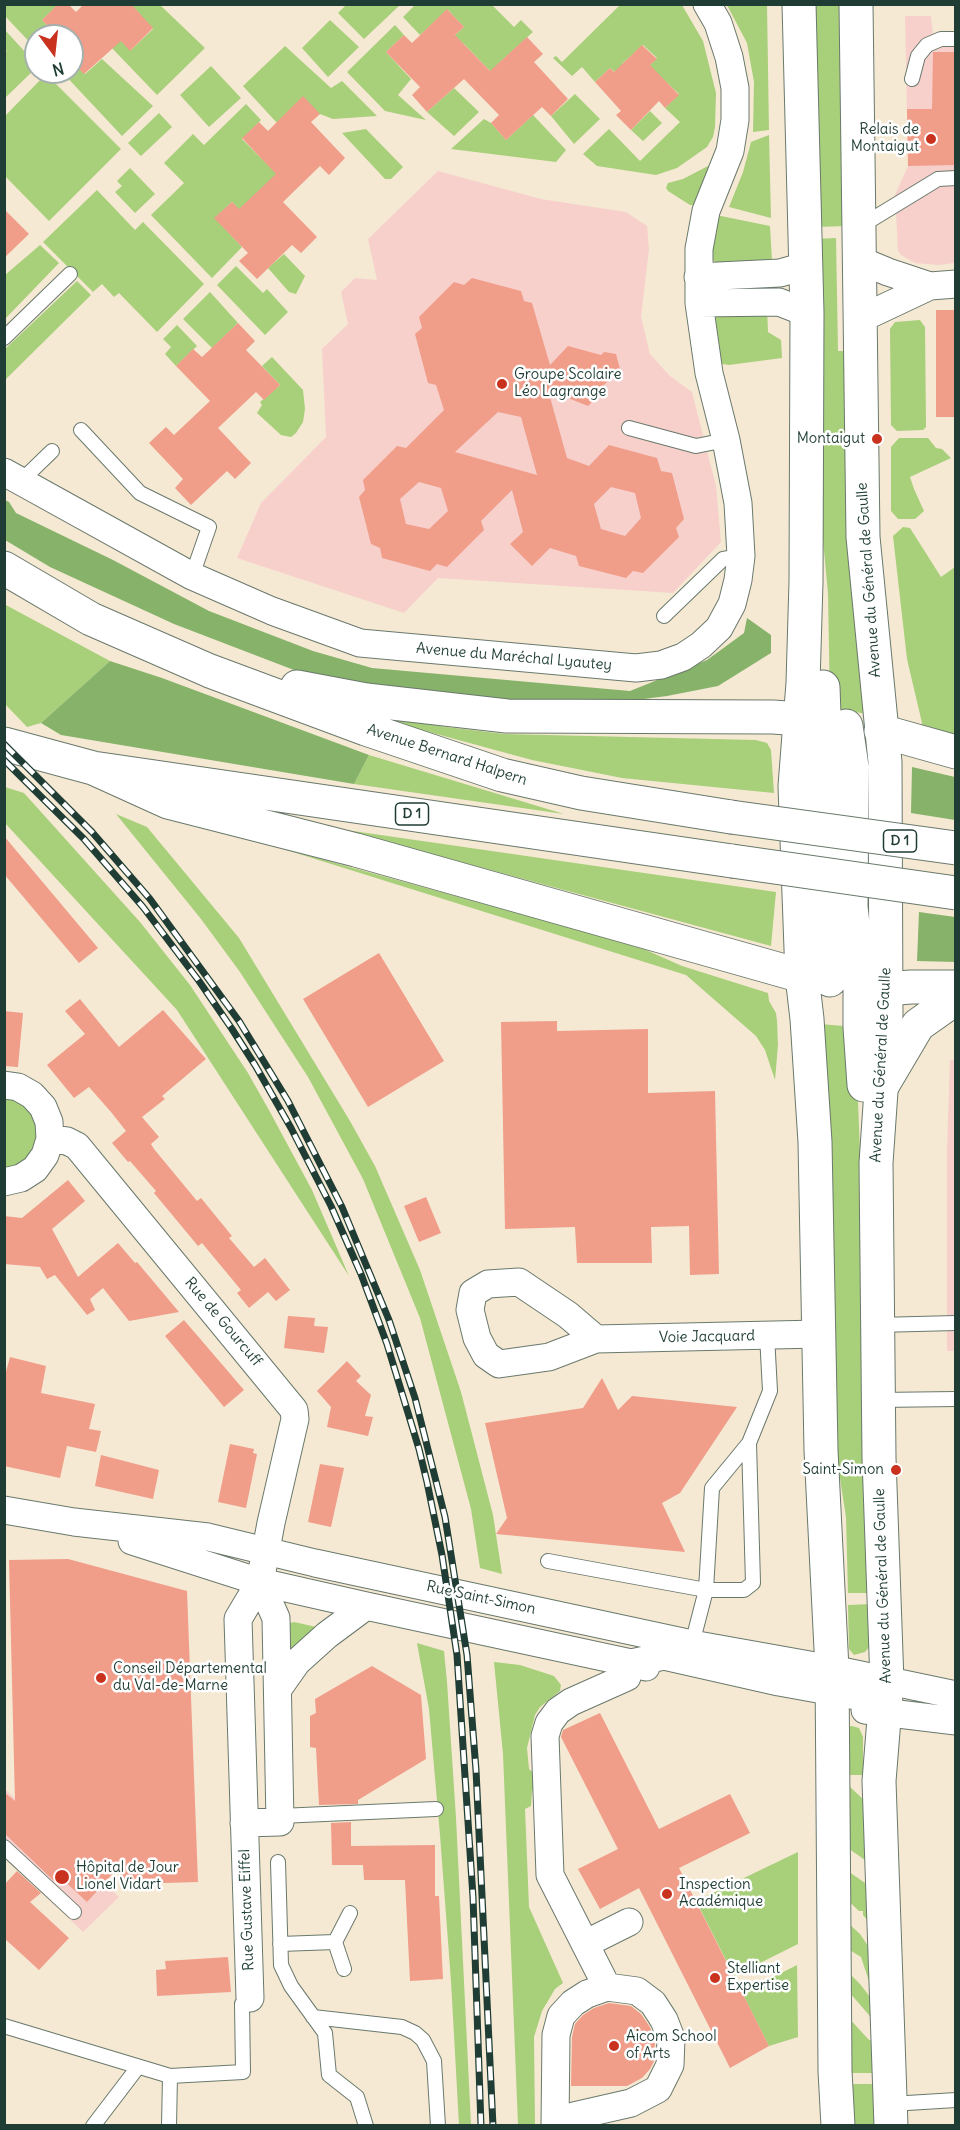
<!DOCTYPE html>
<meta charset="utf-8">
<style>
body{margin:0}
#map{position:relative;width:960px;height:2130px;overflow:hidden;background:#f5e9d3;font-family:Delius,sans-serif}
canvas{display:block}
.frame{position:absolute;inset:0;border:6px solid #1f3d34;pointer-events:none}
.north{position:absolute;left:24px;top:24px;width:60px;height:60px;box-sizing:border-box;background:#fff;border:2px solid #a5b1ae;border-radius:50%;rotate:165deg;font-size:16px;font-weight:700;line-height:24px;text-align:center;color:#1f3d34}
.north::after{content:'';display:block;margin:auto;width:21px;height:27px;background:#c8321e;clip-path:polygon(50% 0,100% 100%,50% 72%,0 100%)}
</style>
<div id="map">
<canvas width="960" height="2130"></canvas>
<div class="frame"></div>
<div class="north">N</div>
</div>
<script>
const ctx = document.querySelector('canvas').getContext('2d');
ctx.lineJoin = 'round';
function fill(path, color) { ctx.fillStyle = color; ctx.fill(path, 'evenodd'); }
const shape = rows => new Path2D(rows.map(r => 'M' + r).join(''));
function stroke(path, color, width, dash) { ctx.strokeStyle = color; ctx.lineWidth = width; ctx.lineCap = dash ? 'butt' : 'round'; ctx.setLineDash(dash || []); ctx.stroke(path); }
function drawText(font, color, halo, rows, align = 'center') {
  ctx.font = font + ' Delius,sans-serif'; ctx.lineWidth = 5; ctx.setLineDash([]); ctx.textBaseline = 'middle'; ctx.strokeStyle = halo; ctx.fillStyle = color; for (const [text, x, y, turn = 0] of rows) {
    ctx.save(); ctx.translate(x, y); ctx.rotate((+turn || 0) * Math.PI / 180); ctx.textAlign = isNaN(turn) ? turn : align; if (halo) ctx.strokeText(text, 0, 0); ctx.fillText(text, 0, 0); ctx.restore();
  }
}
fill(shape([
 [905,16,931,16,933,34,946,31,955,31,955,263,939,265,915,263,901,255,898,251,895,195,908,166],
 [438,171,541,199,626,212,647,226,649,249,641,317,650,354,670,376,692,392,716,486,721,542,673,593,438,578,404,613,237,558,261,503,326,437,322,349,348,324,341,292,355,278,377,280,368,239],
 [950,1060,955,1060,956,1351,947,1351,947,1148],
 [4,1788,119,1897,83,1932,5,1858]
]), '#f7d0cc');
fill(shape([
 [159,4,205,48,157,95,109,45,118,38,131,50,153,29,135,9,120,5],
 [5,5,58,5,42,20,57,36,36,36,36,49,5,16],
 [346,5,346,4,400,5,364,39,338,13],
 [415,5,492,5,514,27,521,20,533,32,500,62,493,74,464,44,453,37,464,27,448,10,420,35,403,17],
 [620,5,682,5,703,41,716,93,715,127,713,137,707,147,677,168,656,175,597,166,583,154,609,129,640,161,680,122,665,108,679,94,649,66,657,58,643,45,623,63,617,74,610,68,595,82,582,67,572,76,553,58,556,56,562,62],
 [727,5,767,5,769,130,753,132,754,82,747,43],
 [811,5,846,5,848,226,815,227],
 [330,20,359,47,328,77,302,48],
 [395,25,404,35,386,52,411,79,398,95,426,120,385,111,347,72],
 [5,30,36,64,36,68,5,98,4,53,7,51,5,49],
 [285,46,331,88,342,81,377,116,333,119,320,114,277,123,243,86],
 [102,59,153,106,122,136,62,72,72,72,72,62,85,74],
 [211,66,241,98,209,127,180,95],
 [46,74,121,149,49,221,4,175,5,116],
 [454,88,479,112,454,136,427,112],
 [575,94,600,119,574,144,551,116],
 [246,104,261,120,242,139,267,164,279,172,242,213,232,202,215,218,242,247,212,278,151,215,184,183,164,163,193,134,204,145],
 [650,111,662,123,643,141,631,130],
 [159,113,172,127,141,156,128,143],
 [533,115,566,150,556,162,451,149,484,119,491,123,506,140],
 [366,129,403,167,391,179,385,179,342,133],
 [769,135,771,218,729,207,743,172,751,142],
 [708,166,710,167,695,205,690,205,668,191,666,188,668,183,683,179],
 [130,168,155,194,135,213,115,192,122,186,117,181],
 [97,190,135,230,143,222,204,284,157,332,119,293,114,297,102,284,93,292,43,242],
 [716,215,770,226,772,261,717,265,710,255],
 [836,238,838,351,850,351,866,714,830,707,828,594,819,495,815,239],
 [40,245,59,263,5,319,5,275],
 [284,254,305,276,296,294,289,292,268,268],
 [236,266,263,293,267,289,288,312,265,335,217,285],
 [77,281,91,295,5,380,5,349],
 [210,292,238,323,212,348,183,319],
 [767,308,768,332,781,340,782,358,729,365,717,363,713,322,715,316],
 [920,320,925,327,926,427,923,430,897,431,891,425,890,329,895,322],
 [177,325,197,346,176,366,165,354,171,347,163,339],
 [272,357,303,390,305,409,303,422,296,433,291,437,281,435,257,413,262,405,260,402,280,385,262,366],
 [899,438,928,438,936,448,942,449,951,458,910,477,914,489,924,511,915,519,898,519,891,511,891,447],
 [903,527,910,528,941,577,955,567,955,739,920,729,922,723,907,659,893,536],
 [4,604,110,661,41,723,27,727,5,704],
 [399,719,446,727,505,734,756,740,767,743,771,750,774,793,622,778,532,760,396,723],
 [369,755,564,814,354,784],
 [5,787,24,793,140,922,190,985,248,1073,270,1112,312,1190,349,1276,177,1010,5,823],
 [116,814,147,827,239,938,350,1121,375,1166,420,1270,461,1392,493,1515,502,1574,480,1568,471,1509,420,1318,363,1179,308,1077,240,972,201,919],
 [339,829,776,892,771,946],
 [277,847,637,946,682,966,768,993,769,1001,776,1013,777,1021,778,1045,775,1080,765,1050,756,1036,686,975],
 [820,1024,855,1027,866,1301,871,1593,848,1593,846,1517,837,1459],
 [4,1093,38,1115,36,1156,4,1174],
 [872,1604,871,1645,865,1652,854,1655,849,1649,848,1605],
 [294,1622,321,1628,291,1650,290,1623],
 [417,1643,444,1651,447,1682,456,1818,471,2125,459,2125,451,1981,440,1835,429,1709],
 [494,1662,520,1665,554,1676,561,1685,560,1691,540,1707,535,1715,527,1748,529,1769,535,1774,536,1783,532,1791,531,1806,525,1809,529,1907,563,1983,555,1989,542,2011,534,2037,535,2125,518,2125,503,1754],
 [852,1726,859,1728,863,1737,863,1775,841,1775,847,1727],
 [849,1786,864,1800,865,1860,842,1844],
 [798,1852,798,1944,734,1976,696,1901],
 [842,1867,868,1885,876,1930,863,1915,863,1911,859,1911,842,1895],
 [847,1922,860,1934,872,1952,870,1984,861,1957,848,1949],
 [797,1965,798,2037,769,2046,742,1993],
 [843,1971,851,1975,860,1984,877,2006,873,2022,869,2015,849,1992],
 [847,2016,869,2040,878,2042,878,2073,844,2073],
 [846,2084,879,2084,879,2125,846,2125]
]), '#a8cf7a');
fill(shape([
 [5,500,9,502,16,513,113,560,209,611,313,651,372,668,630,691,707,660,744,633,747,618,771,635,771,653,718,686,667,696,605,704,439,700,320,680,174,624,50,567,5,540],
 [110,661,162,678,369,755,354,784,61,735,41,723],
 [912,767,955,777,955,820,911,813],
 [919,912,955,917,955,962,917,961]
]), '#86b26a');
fill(shape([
 [58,4,68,4,76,12,84,4,131,4,153,28,130,51,121,41,84,74,72,62,72,36,57,36,42,20],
 [447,9,464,27,455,35,490,71,527,37,543,54,534,62,568,99,551,116,542,107,506,140,491,123,499,115,464,79,427,112,412,95,420,87,386,52,404,35,412,43],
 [642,45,657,59,650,65,679,95,665,108,659,101,631,130,616,115,621,111,595,82,610,68,614,72],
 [933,52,956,52,956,165,908,166,907,109,932,109],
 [303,96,320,114,311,122,345,158,329,175,320,166,283,202,317,237,301,253,292,245,257,279,239,261,248,253,214,218,232,202,239,209,276,174,242,138,259,122,268,131],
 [4,209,29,234,4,258],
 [472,278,521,291,524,301,532,303,550,365,568,346,601,355,604,352,616,354,620,369,596,393,598,396,588,406,548,390,567,458,589,466,609,445,657,458,661,471,672,473,684,519,676,528,679,537,643,573,633,571,626,578,579,566,576,556,550,548,532,566,510,544,523,532,512,490,481,521,484,530,447,567,437,564,430,571,382,558,380,548,371,544,359,497,365,490,363,480,397,446,406,448,444,410,436,385,428,383,415,334,422,328,419,317,454,282,464,285],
 [498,412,521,417,537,475,455,452],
 [419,482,441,488,448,511,429,529,406,524,400,499],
 [611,487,635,493,641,518,625,536,601,529,594,504],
 [936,310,956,310,956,417,936,417],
 [238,323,255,341,246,350,280,385,264,400,256,392,218,428,251,463,235,479,227,471,191,505,175,488,183,479,149,443,166,427,174,435,210,401,176,366,193,349,202,357],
 [4,836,98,948,79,963,4,874],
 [379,953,444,1061,368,1107,303,999],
 [80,999,119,1047,163,1010,206,1059,162,1096,165,1099,142,1117,159,1137,151,1144,154,1149,197,1201,201,1198,232,1236,229,1238,254,1267,265,1258,290,1290,276,1301,268,1292,249,1308,237,1293,241,1290,202,1243,198,1246,154,1193,156,1191,130,1161,128,1162,112,1143,126,1131,111,1112,89,1087,74,1098,47,1065,85,1034,65,1011],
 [4,1011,23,1013,18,1067,4,1066],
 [557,1021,557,1031,648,1029,648,1093,715,1091,719,1274,690,1275,689,1226,651,1227,652,1263,577,1263,575,1227,505,1229,501,1022],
 [68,1180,85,1201,52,1229,78,1277,118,1243,135,1263,137,1262,179,1312,129,1321,103,1288,90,1299,95,1310,87,1315,55,1275,47,1279,40,1267,4,1264,4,1216,22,1218],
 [426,1197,441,1233,419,1242,404,1206],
 [288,1316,315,1318,314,1326,328,1327,324,1353,284,1348],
 [184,1320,244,1390,224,1407,165,1336],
 [10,1357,46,1366,41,1393,95,1404,89,1429,101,1431,96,1452,67,1446,60,1478,4,1466,4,1379],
 [347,1361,361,1376,356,1381,371,1395,365,1416,373,1417,368,1436,327,1427,331,1407,317,1391],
 [602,1378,618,1410,632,1396,737,1407,680,1493,662,1503,685,1552,496,1534,507,1518,485,1423,583,1408],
 [230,1444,254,1449,253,1453,257,1454,246,1508,218,1502],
 [101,1455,159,1470,153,1499,95,1486],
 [320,1464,344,1468,331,1527,308,1522],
 [68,1559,187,1591,198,1882,130,1884,116,1870,87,1902,60,1877,55,1882,4,1833,4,1792,15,1801,9,1560],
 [372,1666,421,1695,426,1759,358,1800,358,1804,319,1805,316,1748,310,1747,310,1716,316,1713,315,1699],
 [600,1713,659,1829,730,1794,750,1833,679,1868,769,2046,730,2068,639,1888,600,1909,578,1869,618,1849,561,1737,563,1730],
 [351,1822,351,1846,435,1845,435,1896,439,1896,443,1979,410,1981,405,1880,364,1880,363,1865,332,1865,331,1823],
 [17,1871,41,1893,30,1902,69,1938,39,1970,4,1938,4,1885],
 [228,1957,231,1992,157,1996,156,1970,166,1969,165,1961],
 [609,2003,631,2006,641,2014,650,2027,655,2041,654,2061,650,2069,642,2078,627,2086,571,2086,572,2037,575,2024,583,2015,594,2008]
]), '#f09d8a');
const service = shape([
 [912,79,918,56,927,45,941,39,956,39],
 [861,226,938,179,956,178],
 [4,338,70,274],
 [629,428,696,446,726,440],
 [81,430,140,493,209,527,192,576],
 [21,481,52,451],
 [664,616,723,559,741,556],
 [877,1325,956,1323],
 [878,1400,956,1399],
 [749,1443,753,1583,744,1590,706,1590,712,1488,749,1443,770,1391,767,1335],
 [548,1561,706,1590,692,1644],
 [280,1816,436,1809],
 [4,1847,74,1912],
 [278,1862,281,1965,291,1986,325,2033,329,2075,357,2097,366,2126],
 [335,1942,350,1913],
 [280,1944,335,1942,344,1969],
 [313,2017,402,2027,415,2033,423,2040,434,2061,438,2126],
 [4,2026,170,2076],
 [891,2104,956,2100],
 [93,2126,138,2067],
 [169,2126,170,2076,243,2072,242,2004,250,1998]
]);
const minor = shape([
 [859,260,888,272,930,286],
 [698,277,780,273,805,266],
 [699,303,779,302,807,313],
 [860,319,930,286,956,284],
 [4,472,192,576,272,611,360,643,636,668,661,665,683,657,701,645,719,628,732,604,738,580,741,556,738,503,726,440,709,373,699,303,699,249,706,211,730,151,735,120,735,88,729,57,718,23,707,4],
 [4,1085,18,1087,32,1095,43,1107,49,1122,50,1139,45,1155,35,1169,21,1178,4,1182],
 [50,1139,67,1141,77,1146,294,1410,295,1419,271,1523,260,1582,238,1619,250,1998],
 [596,1339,568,1315,519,1282,488,1284,473,1293,470,1310,477,1338,486,1355,499,1364,549,1357,596,1339,818,1334],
 [4,1510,74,1522,208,1537,315,1563,692,1644,832,1669,956,1695],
 [132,1541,260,1582,366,1606,631,1663,664,1656,779,1682,884,1701],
 [278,1689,297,1662,327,1635,366,1606],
 [865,1710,956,1721],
 [244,1823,280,1822,276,1618,260,1582],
 [585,1944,629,1922],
 [607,1987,550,1875,545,1736,549,1723,558,1711,571,1702,627,1677,631,1663,646,1667],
 [555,2126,556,2035,561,2016,573,2003,587,1994,607,1987,637,1991,653,2003,664,2020,671,2038,670,2065,658,2089,631,2103,574,2116,564,2126]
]);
const secondary = shape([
 [799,4,807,313,806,582,803,683,795,786,802,976,807,1019,815,1142,821,1450,832,1669,835,2071,838,2126],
 [856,4,863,537,885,762,886,1019,876,1163,879,1458,887,1682,879,1781,891,2126],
 [823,687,829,850,830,980],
 [846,726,852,767,851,907,860,985,860,1027,864,1085]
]);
const trunk = shape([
 [4,568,91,619,210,671,366,729,502,775,581,793,731,817],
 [297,687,366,700,507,716,773,717,801,719],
 [881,731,956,752],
 [4,744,93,768,732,861],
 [93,768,168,802,356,850,802,976],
 [885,989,911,987,956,987],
 [879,1091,918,1025,956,998]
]);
stroke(service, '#6a796c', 16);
stroke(minor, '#6a796c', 29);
stroke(secondary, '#6a796c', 35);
stroke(trunk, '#6a796c', 35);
stroke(service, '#fff', 14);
stroke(minor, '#fff', 27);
stroke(secondary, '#fff', 33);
stroke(trunk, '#fff', 33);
const rail = shape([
 [4,744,92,832,150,899,239,1021,288,1101,342,1207,389,1320,415,1398,445,1517,467,1655,476,1770,493,2126],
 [4,760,84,839,143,907,199,981,232,1029,255,1065,291,1128,331,1206,361,1274,387,1344,419,1449,427,1482,442,1555,457,1655,473,1897,481,2126]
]);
stroke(rail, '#1f3d34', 7);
stroke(rail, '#fff', 4.5, [14]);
const trunkBridge = shape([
 [731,817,956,848],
 [732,861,956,893]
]);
stroke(trunkBridge, '#6a796c', 35, []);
stroke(trunkBridge, '#fff', 33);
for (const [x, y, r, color] of [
 [931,139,6,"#c8321e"],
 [502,384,6,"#c8321e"],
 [877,439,6,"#c8321e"],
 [896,1470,6,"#c8321e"],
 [101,1678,6,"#c8321e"],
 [62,1877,8,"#c8321e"],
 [667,1894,6,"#c8321e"],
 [715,1978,6,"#c8321e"],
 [614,2046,6,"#c8321e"]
]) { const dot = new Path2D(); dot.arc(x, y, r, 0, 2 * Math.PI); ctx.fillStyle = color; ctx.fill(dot); stroke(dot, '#fff', 2); }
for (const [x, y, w] of [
 [412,814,33],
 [900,841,33]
]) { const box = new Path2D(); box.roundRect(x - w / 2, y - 11, w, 22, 4.5); ctx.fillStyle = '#fff'; ctx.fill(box); stroke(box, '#1f3d34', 1.5); }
drawText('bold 14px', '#1f3d34', null, [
 ["D 1",412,814],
 ["D 1",900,841]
]);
drawText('15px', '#1f3d34', '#fff', [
 ["Relais de",919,130,"right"],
 ["Montaigut",919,147,"right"],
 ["Groupe Scolaire",514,375],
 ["Léo Lagrange",514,392],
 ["Montaigut",865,439,"right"],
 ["Saint-Simon",884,1470,"right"],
 ["Conseil Départemental",113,1669],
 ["du Val-de-Marne",113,1686],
 ["Hôpital de Jour",76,1868],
 ["Lionel Vidart",76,1885],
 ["Inspection",679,1885],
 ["Académique",679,1902],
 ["Stelliant",727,1969],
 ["Expertise",727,1986],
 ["Aicom School",626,2037],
 ["of Arts",626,2054]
], 'left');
drawText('15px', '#1f3d34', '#fff', [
 ["Avenue du Général de Gaulle",869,580,-94],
 ["Avenue du Maréchal Lyautey",514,657,5],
 ["Avenue Bernard Halpern",447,755,18],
 ["Avenue du Général de Gaulle",881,1065,-87],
 ["Rue de Gourcuff",223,1322,50],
 ["Voie Jacquard",707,1337,-1],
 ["Avenue du Général de Gaulle",883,1586,-92],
 ["Rue Saint-Simon",481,1598,12],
 ["Rue Gustave Eiffel",247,1910,-92]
]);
</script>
